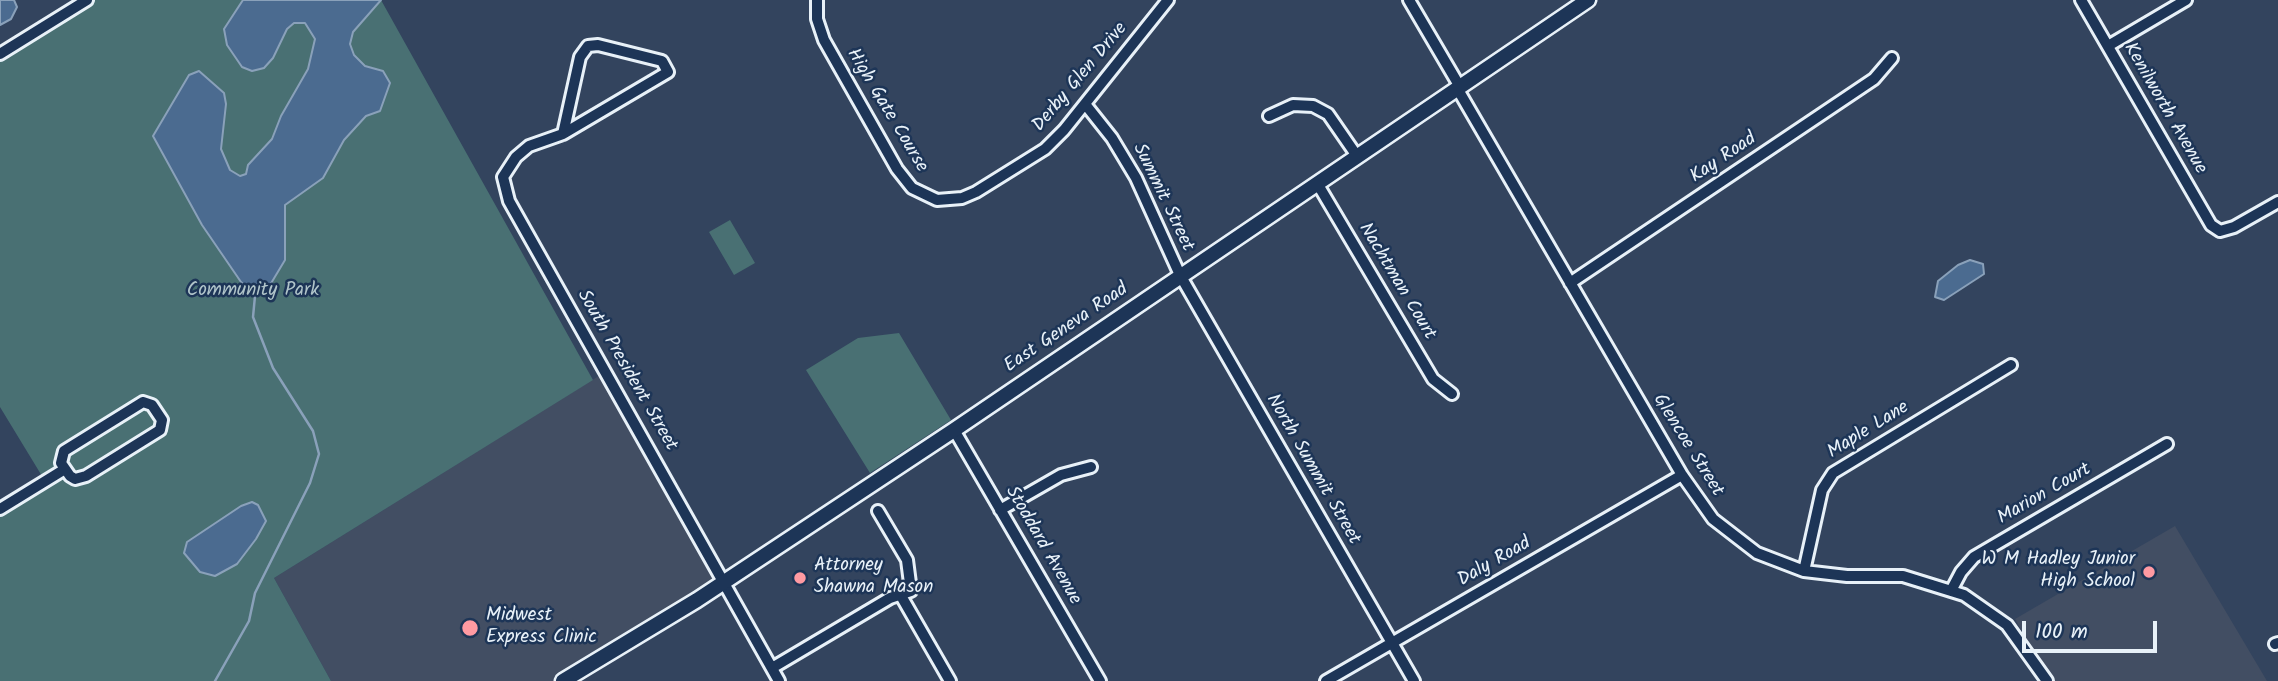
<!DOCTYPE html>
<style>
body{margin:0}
#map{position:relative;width:2278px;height:681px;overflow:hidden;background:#33445e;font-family:Kalam,sans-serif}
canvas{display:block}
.scale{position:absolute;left:2022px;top:621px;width:135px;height:32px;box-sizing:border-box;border:4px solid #e8f1f8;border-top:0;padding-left:9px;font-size:21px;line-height:24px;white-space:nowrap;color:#e8f1f8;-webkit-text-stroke:5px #1d3557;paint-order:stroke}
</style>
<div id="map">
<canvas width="2278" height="681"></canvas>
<div class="scale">100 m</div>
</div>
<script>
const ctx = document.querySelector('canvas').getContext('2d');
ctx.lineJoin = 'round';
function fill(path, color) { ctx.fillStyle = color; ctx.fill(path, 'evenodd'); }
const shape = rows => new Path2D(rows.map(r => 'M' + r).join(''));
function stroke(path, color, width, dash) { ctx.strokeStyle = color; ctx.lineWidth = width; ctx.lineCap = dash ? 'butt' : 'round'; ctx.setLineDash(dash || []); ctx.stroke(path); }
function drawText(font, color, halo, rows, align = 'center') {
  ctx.font = font + ' Kalam,sans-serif'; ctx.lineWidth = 5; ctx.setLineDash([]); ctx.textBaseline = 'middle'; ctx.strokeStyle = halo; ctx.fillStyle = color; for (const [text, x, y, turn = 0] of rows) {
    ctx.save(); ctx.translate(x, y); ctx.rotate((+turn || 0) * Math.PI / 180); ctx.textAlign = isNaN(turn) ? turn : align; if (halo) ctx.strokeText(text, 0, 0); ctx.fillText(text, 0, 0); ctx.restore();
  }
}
fill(shape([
 [602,374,719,578,553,681,331,681,274,578],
 [2175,526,2267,681,2051,681,2015,619]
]), '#424e63');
fill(shape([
 [91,0,381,0,593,380,274,578,331,681,0,681,0,509,45,481,0,407,0,55],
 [730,220,755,263,734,275,709,232],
 [899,333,951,420,870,473,806,370,858,338]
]), '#497073');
const water = shape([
 [0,0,14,0,17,7,11,19,0,25,0,0],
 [243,0,381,0,353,32,350,44,354,55,365,66,383,71,390,83,380,111,366,116,344,140,323,178,285,205,285,260,270,285,255,296,241,282,202,225,153,136,189,75,199,71,224,93,226,104,221,149,230,170,240,176,246,174,248,165,272,139,281,116,308,69,315,39,305,23,294,23,287,29,273,58,264,68,252,71,242,67,227,45,224,29,243,0],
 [1970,260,1983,264,1984,274,1944,300,1935,297,1938,281,1958,265,1970,260],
 [252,502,258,505,266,521,256,539,237,564,215,576,200,572,184,553,187,542,241,506,252,502]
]);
fill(water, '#4b6b90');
stroke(water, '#8aa1ba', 2);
stroke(shape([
 [215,681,249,621,255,593,310,483,319,454,313,431,273,368,253,317,255,296]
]), '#8aa1ba', 2.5);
const street = shape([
 [817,0,817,19,824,40,897,169,912,188,937,200,962,198,976,192,1045,149,1064,130,1168,0],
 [1409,0,1460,87],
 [2081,0,2211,225,2220,231,2234,227,2278,202],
 [2108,46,2186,0],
 [0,54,87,0],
 [1457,88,1682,475,1713,519,1757,553,1804,571,1847,576,1903,576,1964,595,2007,625,2047,681],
 [1085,104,1112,138,1136,178,1180,275,1414,681],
 [1269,116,1293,105,1313,106,1328,114,1357,156],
 [563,134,668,72,662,61,598,45,588,46,580,57,563,134,529,146,516,157,503,177,509,201,779,681],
 [1317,183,1433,379,1452,394],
 [1570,283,1874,79,1892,58],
 [143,402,152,405,162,420,160,430,86,476,75,479,70,476,61,463,64,451,143,402],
 [954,430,1100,681],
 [0,509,65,469],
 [1000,510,1061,475,1091,467],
 [1804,571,1822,490,1833,473,2011,365],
 [1952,589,1961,572,1974,557,2167,444],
 [900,594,950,681],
 [2275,644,2278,643],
 [772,668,890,598,911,591,907,560,878,511],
 [1326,681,1682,475]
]);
const secondary = shape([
 [563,681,697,600,954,430,1588,0]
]);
stroke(street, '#e8f1f8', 16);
stroke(secondary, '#e8f1f8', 19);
stroke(street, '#1d3557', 10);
stroke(secondary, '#1d3557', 14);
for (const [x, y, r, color] of [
 [2149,572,7,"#ff9aa2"],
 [800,578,7,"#ff9aa2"],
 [470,628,9,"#ff9aa2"]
]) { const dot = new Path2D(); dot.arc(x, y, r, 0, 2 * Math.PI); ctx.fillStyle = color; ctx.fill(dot); stroke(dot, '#1d3557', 2.5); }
drawText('19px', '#e8f1f8', '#1d3557', [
 ["Derby Glen Drive",1081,78,-50],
 ["Kenilworth Avenue",2164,109,60],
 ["High Gate Course",886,111,59],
 ["Kay Road",1724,159,-34],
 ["Summit Street",1162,198,64],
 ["Nachtman Court",1396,282,59],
 ["East Geneva Road",1067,329,-34],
 ["South President Street",626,371,60],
 ["Maple Lane",1869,431,-32],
 ["Glencoe Street",1687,446,58],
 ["North Summit Street",1312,470,60],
 ["Marion Court",2045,495,-30],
 ["Stoddard Avenue",1042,546,60],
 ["Daly Road",1495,563,-30]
]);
drawText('19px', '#b0c4c9', '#1d3557', [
 ["Community Park",253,292]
]);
drawText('19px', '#e8f1f8', '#1d3557', [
 ["W M Hadley Junior",2135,561,"right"],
 ["High School",2135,583,"right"],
 ["Attorney",814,567],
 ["Shawna Mason",814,589],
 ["Midwest",486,617],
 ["Express Clinic",486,639]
], 'left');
</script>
